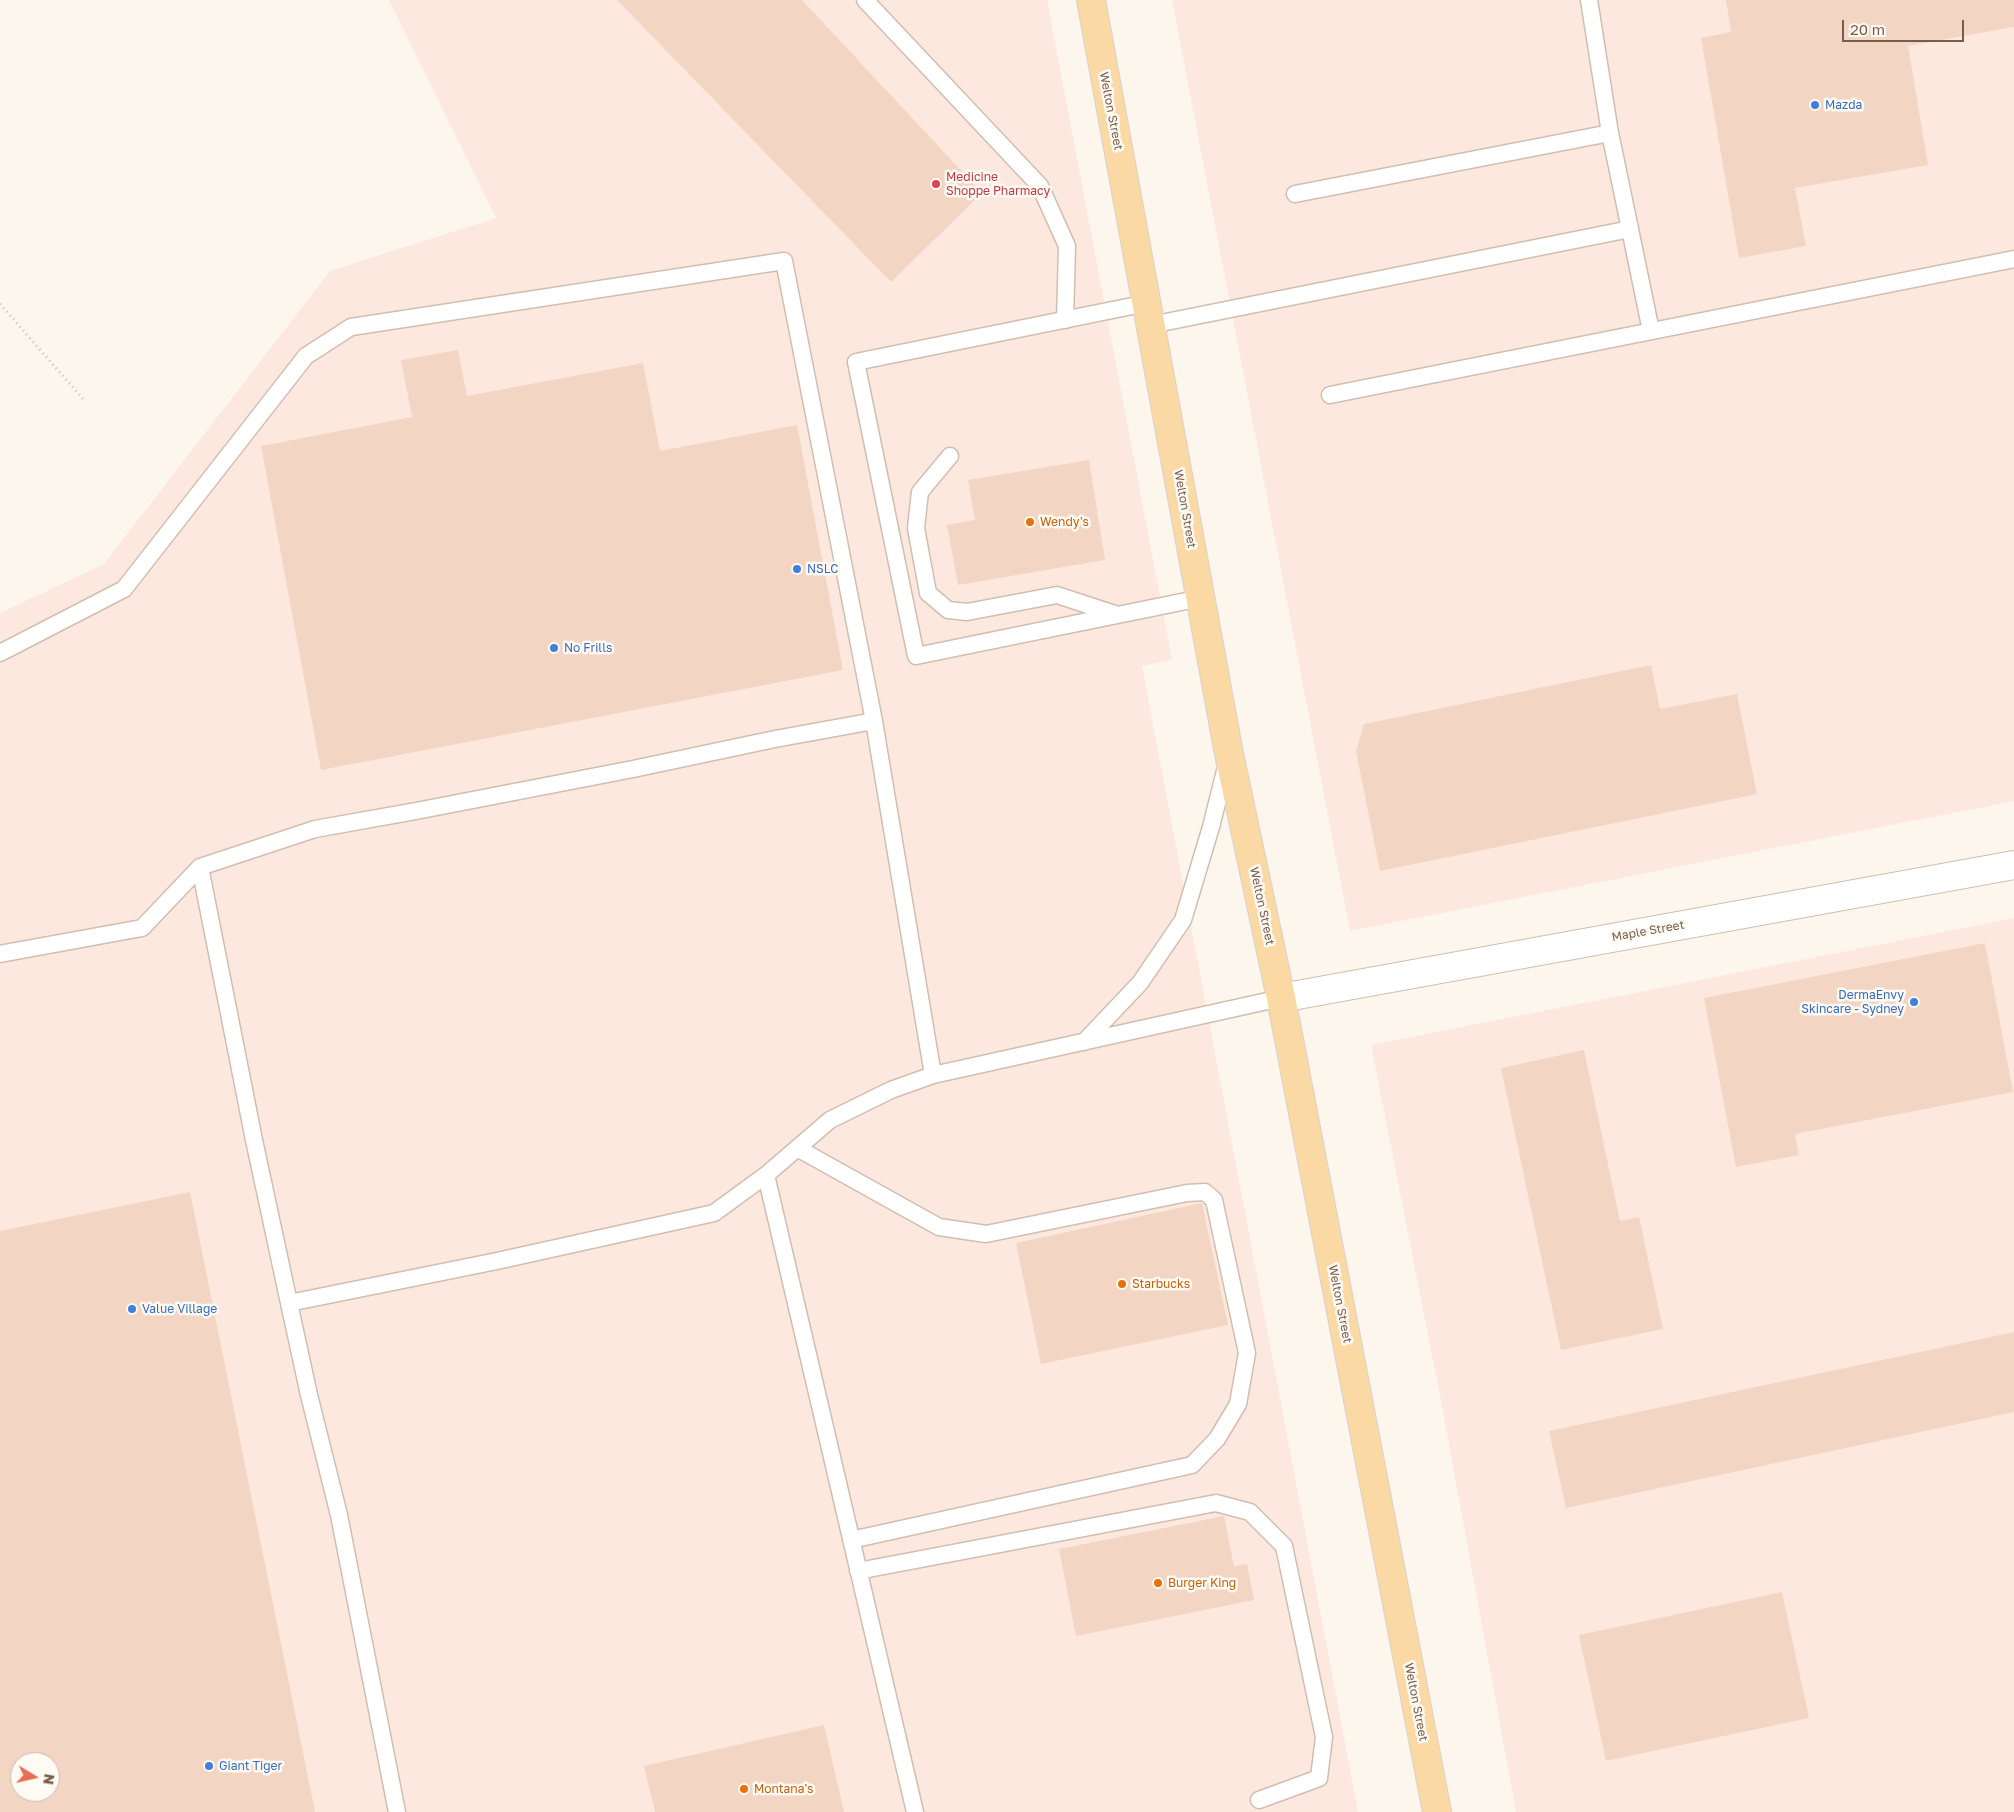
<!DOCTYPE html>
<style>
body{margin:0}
#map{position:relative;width:2014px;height:1812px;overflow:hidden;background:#fdf6ec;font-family:"Golos Text",sans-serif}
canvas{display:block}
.north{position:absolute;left:10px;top:1752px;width:50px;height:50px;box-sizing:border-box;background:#fffaf3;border:1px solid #cabbb1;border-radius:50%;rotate:99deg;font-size:14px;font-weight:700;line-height:20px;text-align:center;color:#7a5c4d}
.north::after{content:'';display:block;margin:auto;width:18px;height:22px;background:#e76f51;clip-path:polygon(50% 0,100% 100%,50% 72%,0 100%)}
.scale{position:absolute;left:1842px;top:20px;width:122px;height:22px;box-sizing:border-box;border:2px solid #7a5c4d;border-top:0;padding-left:6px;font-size:15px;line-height:18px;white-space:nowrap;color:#7a5c4d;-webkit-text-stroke:4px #fffaf3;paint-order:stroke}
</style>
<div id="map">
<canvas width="2014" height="1812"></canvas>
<div class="north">N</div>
<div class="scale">20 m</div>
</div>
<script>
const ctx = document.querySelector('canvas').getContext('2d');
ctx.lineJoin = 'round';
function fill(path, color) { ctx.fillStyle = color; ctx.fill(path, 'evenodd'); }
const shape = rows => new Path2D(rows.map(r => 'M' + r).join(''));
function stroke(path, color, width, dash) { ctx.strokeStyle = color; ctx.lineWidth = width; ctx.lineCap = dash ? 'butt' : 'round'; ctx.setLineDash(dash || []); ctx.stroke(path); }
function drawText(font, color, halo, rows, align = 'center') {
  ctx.font = font + ' "Golos Text",sans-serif'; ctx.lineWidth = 5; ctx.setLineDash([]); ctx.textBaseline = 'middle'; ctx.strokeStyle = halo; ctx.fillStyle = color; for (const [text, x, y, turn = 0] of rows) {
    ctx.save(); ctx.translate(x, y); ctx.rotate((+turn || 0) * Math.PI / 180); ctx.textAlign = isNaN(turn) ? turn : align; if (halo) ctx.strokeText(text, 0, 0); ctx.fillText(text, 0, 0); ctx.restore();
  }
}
fill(shape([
 [389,0,1047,0,1172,660,1142,666,1358,1812,0,1812,0,613,104,564,330,271,496,218],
 [20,1762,50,1762,50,1792,20,1792],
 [1172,0,2014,0,2014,801,1350,931],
 [2014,918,2014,1812,1516,1812,1442,1406,1371,1045]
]), '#fde8e0');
fill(shape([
 [617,0,802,0,982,193,891,282],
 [1726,0,2014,0,2014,27,1908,46,1928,165,1795,188,1806,246,1739,258,1701,38,1731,32],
 [458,350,467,396,643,363,660,451,797,425,843,670,321,770,261,446,412,417,401,360],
 [1089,460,1105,560,958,585,947,525,975,520,968,480],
 [1651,665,1660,709,1737,694,1757,794,1380,871,1356,751,1364,724],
 [1985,943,2013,1092,1795,1134,1799,1155,1736,1167,1704,998],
 [1584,1050,1620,1221,1639,1217,1663,1329,1561,1350,1501,1068],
 [190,1192,315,1812,0,1812,0,1231],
 [20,1762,50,1762,50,1792,20,1792],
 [1202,1203,1228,1325,1041,1364,1016,1243],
 [2014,1332,2014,1412,1566,1508,1549,1431],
 [1224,1516,1234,1566,1247,1564,1254,1600,1076,1636,1059,1549],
 [1782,1592,1809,1718,1606,1761,1579,1635],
 [824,1725,844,1812,655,1812,644,1766]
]), '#f3d5c3');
const service = shape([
 [865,0,1040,186,1067,246,1065,320],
 [1295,194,1610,133],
 [1630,229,1651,331],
 [1147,303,856,362,916,656,1201,598],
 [1151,325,1630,229,1610,133,1589,0],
 [1330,395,2014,259],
 [950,456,920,492,916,528,928,593,948,610,967,612,1057,595,1115,614],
 [0,653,124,589,306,356,351,327,784,261,874,721,775,739,633,769,416,811,315,829,200,867,254,1140,289,1303],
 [874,721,933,1075],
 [0,954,142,928,200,867],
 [1084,1042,1140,983,1183,920,1211,827,1227,763],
 [797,1148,939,1227,986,1234,1187,1193,1205,1192,1214,1200,1247,1353,1238,1404,1217,1439,1192,1465,851,1540],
 [858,1571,1216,1503,1250,1512,1284,1546,1324,1737,1319,1778,1259,1800],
 [397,1812,339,1515,309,1395,289,1303,497,1261,714,1213,766,1175],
 [915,1812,766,1175,830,1120,891,1090,933,1075,1281,998]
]);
const minor = shape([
 [1281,998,2014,865]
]);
const primary = shape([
 [1091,0,1229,754,1281,998,1437,1812]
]);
stroke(service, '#d1beb0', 19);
stroke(minor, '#d1beb0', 30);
stroke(primary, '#dad1cd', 30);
stroke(shape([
 [0,304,83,399]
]), '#d9b8a5', 3, [1, 4]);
stroke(service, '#fff', 16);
stroke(minor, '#fff', 28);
stroke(primary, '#fbd9a5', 28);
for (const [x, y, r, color] of [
 [1815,105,5,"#3f7fe0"],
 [936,184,5,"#e0444e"],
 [1030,522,5,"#e8710a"],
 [797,569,5,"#3f7fe0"],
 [554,648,5,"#3f7fe0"],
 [1914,1002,5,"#3f7fe0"],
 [1122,1284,5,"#e8710a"],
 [132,1309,5,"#3f7fe0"],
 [1158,1583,5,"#e8710a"],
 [209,1766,5,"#3f7fe0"],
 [744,1789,5,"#e8710a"]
]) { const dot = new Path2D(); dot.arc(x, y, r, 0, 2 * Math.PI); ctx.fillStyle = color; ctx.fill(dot); stroke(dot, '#fffaf3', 2); }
drawText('12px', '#366cbe', '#fffaf3', [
 ["Mazda",1825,105],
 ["NSLC",807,569],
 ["No Frills",564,648],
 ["DermaEnvy",1904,995,"right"],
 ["Skincare - Sydney",1904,1009,"right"],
 ["Value Village",142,1309],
 ["Giant Tiger",219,1766]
], 'left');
drawText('12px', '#7a5c4d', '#fffaf3', [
 ["Welton Street",1111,111,79],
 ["Welton Street",1185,509,80],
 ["Welton Street",1262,906,78],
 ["Maple Street",1648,931,-10],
 ["Welton Street",1340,1304,79],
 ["Welton Street",1416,1702,79]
]);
drawText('12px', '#be3a42', '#fffaf3', [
 ["Medicine",946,177],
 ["Shoppe Pharmacy",946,191]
], 'left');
drawText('12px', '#c56008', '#fffaf3', [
 ["Wendy's",1040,522],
 ["Starbucks",1132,1284],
 ["Burger King",1168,1583],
 ["Montana's",754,1789]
], 'left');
</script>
